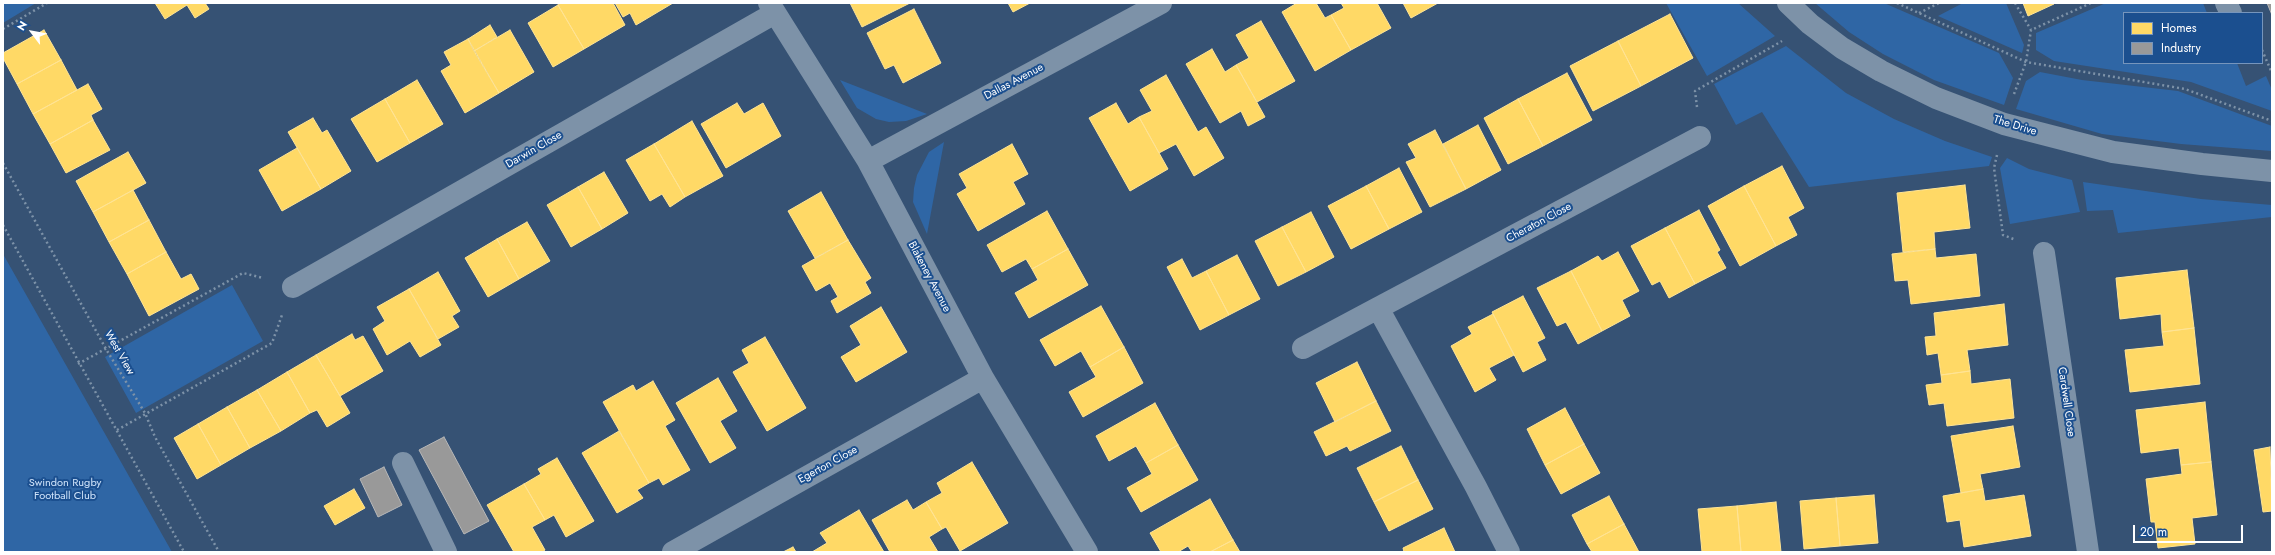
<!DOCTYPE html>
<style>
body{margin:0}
#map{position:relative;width:2275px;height:555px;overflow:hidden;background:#365274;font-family:Jost,sans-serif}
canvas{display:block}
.frame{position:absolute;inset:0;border:4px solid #fff;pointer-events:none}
.legend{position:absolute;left:2123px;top:12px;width:140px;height:52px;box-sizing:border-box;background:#1b4f8f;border:1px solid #7695bc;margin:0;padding:5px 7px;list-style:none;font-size:12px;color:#fff}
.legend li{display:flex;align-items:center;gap:8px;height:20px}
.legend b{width:20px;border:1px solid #7695bc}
.north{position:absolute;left:12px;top:12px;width:40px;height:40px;-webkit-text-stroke:3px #1b4f8f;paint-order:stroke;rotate:302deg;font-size:11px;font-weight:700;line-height:16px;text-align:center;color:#fff}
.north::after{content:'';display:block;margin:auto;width:14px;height:18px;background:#fff;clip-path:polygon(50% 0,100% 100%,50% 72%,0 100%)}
.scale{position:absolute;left:2133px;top:525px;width:110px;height:18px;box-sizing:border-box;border:2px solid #fff;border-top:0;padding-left:5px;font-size:12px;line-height:14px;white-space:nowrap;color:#fff;-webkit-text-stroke:3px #1b4f8f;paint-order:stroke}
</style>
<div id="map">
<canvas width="2275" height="555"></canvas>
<div class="frame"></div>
<ul class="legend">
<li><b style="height:11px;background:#ffd966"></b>Homes</li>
<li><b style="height:11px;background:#999"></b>Industry</li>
</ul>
<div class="north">N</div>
<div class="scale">20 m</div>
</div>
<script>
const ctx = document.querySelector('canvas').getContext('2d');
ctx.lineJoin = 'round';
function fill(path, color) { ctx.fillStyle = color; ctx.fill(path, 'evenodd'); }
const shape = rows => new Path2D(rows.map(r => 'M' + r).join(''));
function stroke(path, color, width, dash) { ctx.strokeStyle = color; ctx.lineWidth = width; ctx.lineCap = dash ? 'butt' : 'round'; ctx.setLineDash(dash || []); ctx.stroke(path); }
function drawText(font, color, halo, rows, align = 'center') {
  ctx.font = font + ' Jost,sans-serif'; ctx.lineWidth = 4; ctx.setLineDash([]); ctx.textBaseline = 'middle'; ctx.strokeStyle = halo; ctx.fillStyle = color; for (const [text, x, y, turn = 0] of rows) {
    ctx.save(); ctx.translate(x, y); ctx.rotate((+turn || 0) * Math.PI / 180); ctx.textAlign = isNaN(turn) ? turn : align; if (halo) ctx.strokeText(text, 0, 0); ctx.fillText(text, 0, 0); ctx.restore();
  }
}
fill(shape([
 [3,3,36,3,3,23],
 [1666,3,1738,3,1775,36,1707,76],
 [1815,3,1884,3,1999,53,2013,78,2004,105,1934,80,1883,54,1849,32],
 [1963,3,2006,3,2024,45,2022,53,1938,16],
 [2106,3,2203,3,2207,13,2124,13,2124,63,2237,63,2246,86,2266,76,2272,90,2272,111,2191,82,2054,61,2036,50,2036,33],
 [1786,46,1846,93,1894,119,1945,141,1992,157,1989,166,1809,187,1762,112,1736,125,1714,84],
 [2040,72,2082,80,2178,91,2272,126,2272,151,2181,144,2102,134,2016,109,2026,81],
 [840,80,927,114,906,121,889,122,876,119,857,108],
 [944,142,927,234,913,202,914,188,917,175,929,152],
 [2007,158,2029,169,2072,180,2080,212,2010,224,2000,168],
 [2083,182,2201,199,2272,205,2272,217,2118,233,2113,210,2087,211],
 [3,254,172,552,3,552],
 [232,285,263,341,136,413,105,357]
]), '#2f66a5');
const homes = shape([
 [155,3,205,3,209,9,195,18,187,5,165,19,155,3],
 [561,3,613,3,625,25,584,49,558,5,561,3],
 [615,3,673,3,636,25,630,13,623,17,615,3],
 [850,3,910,3,862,27,850,3],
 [1008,3,1030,3,1013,12,1008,3],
 [1297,3,1316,3,1325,18,1331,15,1351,50,1315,71,1282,12,1297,3],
 [1341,3,1377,3,1391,28,1351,50,1331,15,1344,8,1341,3],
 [1403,3,1438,3,1411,18,1403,3],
 [2023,3,2053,3,2054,4,2028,16,2023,3],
 [558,5,584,49,553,67,528,23,558,5],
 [914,9,941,63,903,83,894,65,885,69,867,33,914,9],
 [1670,14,1693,58,1641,86,1618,41,1670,14],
 [1261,21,1295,81,1257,102,1236,65,1249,58,1236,35,1261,21],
 [490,25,497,37,474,51,468,39,490,25],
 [44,30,61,60,17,84,3,58,3,53,44,30],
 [510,30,534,72,499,93,474,51,510,30],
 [468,39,499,93,465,113,441,71,451,65,444,52,468,39],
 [1618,41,1641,86,1593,111,1570,66,1618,41],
 [1212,49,1225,72,1236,65,1265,117,1248,126,1241,111,1220,123,1186,64,1212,49],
 [61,60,77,90,33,114,17,84,61,60],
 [1567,73,1592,120,1543,146,1518,99,1567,73],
 [1166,75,1198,132,1206,127,1224,158,1194,176,1176,144,1159,153,1139,117,1152,111,1140,90,1166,75],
 [417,80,443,124,410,143,385,99,417,80],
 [88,84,102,109,91,115,93,120,50,144,33,114,88,84],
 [385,99,410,143,377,162,351,119,385,99],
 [1518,99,1543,146,1508,164,1484,118,1518,99],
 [737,103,744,114,763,103,781,136,726,168,701,124,737,103],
 [1116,103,1128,124,1139,117,1168,169,1130,191,1089,118,1116,103],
 [313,118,322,133,327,130,351,171,321,189,288,132,313,118],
 [93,120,110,150,66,173,50,144,93,120],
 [692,121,723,176,685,197,654,144,692,121],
 [1478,125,1501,170,1466,189,1443,144,1478,125],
 [1435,130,1466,189,1430,207,1406,162,1416,158,1408,144,1435,130],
 [654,144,685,197,670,207,662,194,650,201,626,160,654,144],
 [1012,144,1028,174,1013,182,1025,204,978,231,957,194,967,188,959,174,1012,144],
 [297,148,321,189,282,211,259,170,297,148],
 [128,152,146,183,93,212,76,181,128,152],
 [1782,166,1804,208,1788,217,1797,235,1776,246,1744,186,1782,166],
 [1399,168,1422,212,1389,229,1366,186,1399,168],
 [604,172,628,213,602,229,578,187,604,172],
 [1965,185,1970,228,1934,232,1935,249,1903,252,1897,193,1965,185],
 [1366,186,1389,229,1351,249,1328,206,1366,186],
 [1744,186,1776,246,1740,266,1708,206,1744,186],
 [578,187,602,229,571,247,547,205,578,187],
 [133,190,149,220,109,242,93,212,133,190],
 [821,192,848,240,815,258,788,211,821,192],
 [1699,210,1720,250,1717,252,1726,268,1695,284,1665,228,1699,210],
 [1047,211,1068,249,1032,269,1026,259,1002,272,987,245,1047,211],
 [1311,212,1334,257,1306,272,1282,227,1311,212],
 [149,220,166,252,127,274,109,242,149,220],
 [527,222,550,261,519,279,497,239,527,222],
 [1282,227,1306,272,1278,286,1255,241,1282,227],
 [1665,228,1695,284,1669,298,1660,281,1652,285,1631,246,1665,228],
 [497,239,519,279,488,297,465,258,497,239],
 [848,240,871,278,865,282,871,293,837,313,831,301,838,297,830,283,816,291,802,266,848,240],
 [1068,249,1088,285,1029,318,1015,293,1038,280,1032,269,1068,249],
 [1935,249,1936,258,1976,254,1980,296,1911,304,1908,280,1895,281,1892,254,1935,249],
 [166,252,181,279,191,274,199,289,149,316,127,274,166,252],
 [1618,252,1639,291,1622,300,1630,316,1602,331,1571,271,1598,256,1602,261,1618,252],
 [1237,255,1260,299,1229,315,1206,271,1237,255],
 [1182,259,1192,278,1206,271,1229,315,1200,330,1167,267,1182,259],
 [2187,270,2194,328,2162,332,2161,314,2120,319,2116,278,2187,270],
 [1571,271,1602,331,1578,344,1566,322,1557,326,1537,288,1571,271],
 [438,272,460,311,452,316,459,327,438,339,409,289,438,272],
 [409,289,441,345,420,357,410,341,387,355,373,329,385,321,377,307,409,289],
 [1523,296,1545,338,1537,342,1546,360,1523,372,1492,312,1523,296],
 [2004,304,2008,345,1967,350,1970,371,1941,375,1938,353,1927,355,1925,337,1936,336,1934,313,2004,304],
 [1101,306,1124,347,1090,367,1081,351,1055,366,1040,340,1101,306],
 [881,307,907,352,856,382,841,357,861,345,850,326,881,307],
 [1493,314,1514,355,1489,368,1496,380,1475,392,1451,346,1472,334,1468,327,1493,314],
 [2194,328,2200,384,2130,392,2125,350,2164,346,2162,332,2194,328],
 [352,334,355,340,363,336,383,371,340,396,316,355,352,334],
 [765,337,806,408,767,431,733,372,749,363,742,350,765,337],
 [1124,347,1143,383,1083,417,1069,392,1096,377,1090,367,1124,347],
 [316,355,350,413,327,427,317,410,310,413,287,372,316,355],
 [1357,362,1376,401,1335,422,1316,383,1357,362],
 [1970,371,1971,384,2010,379,2014,418,1947,426,1944,403,1929,405,1926,385,1942,383,1941,375,1970,371],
 [287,372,310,413,281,431,257,390,287,372],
 [718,378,737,411,720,421,736,448,710,463,676,403,718,378],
 [653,381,675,420,665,426,690,470,663,485,659,478,649,483,603,402,633,385,636,391,653,381],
 [257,390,281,431,250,448,227,407,257,390],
 [1376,401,1391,431,1350,451,1347,446,1326,456,1314,432,1376,401],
 [2205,402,2211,462,2181,465,2179,448,2141,453,2136,410,2205,402],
 [1155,403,1178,445,1146,463,1136,446,1109,461,1096,436,1155,403],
 [227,407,250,448,221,465,198,424,227,407],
 [1565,408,1584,444,1545,465,1527,429,1565,408],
 [198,424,221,465,197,479,174,438,198,424],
 [2013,426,2020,467,1980,474,1983,489,1961,493,1951,436,2013,426],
 [619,431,649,483,637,490,643,498,617,513,582,453,619,431],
 [1584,444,1600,473,1561,494,1545,465,1584,444],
 [1178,445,1198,480,1141,512,1127,488,1152,474,1146,463,1178,445],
 [1401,446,1418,480,1374,502,1357,468,1401,446],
 [2270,447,2272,511,2263,512,2254,450,2270,447],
 [557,458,594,521,566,537,554,515,545,520,524,484,541,474,538,469,557,458],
 [972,462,1008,523,960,551,946,527,942,529,926,502,942,493,937,483,972,462],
 [2211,462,2217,515,2192,518,2195,544,2158,548,2155,522,2151,522,2146,479,2182,474,2181,465,2211,462],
 [1418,480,1433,509,1389,531,1374,502,1418,480],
 [524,484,545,520,532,527,545,550,542,552,514,552,487,505,524,484],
 [354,489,365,508,335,525,324,506,354,489],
 [1983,489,1985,501,2024,495,2031,536,1964,547,1960,520,1947,522,1943,496,1983,489],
 [1874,495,1878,543,1840,546,1836,498,1874,495],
 [1609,496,1624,524,1587,544,1572,515,1609,496],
 [1836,498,1840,546,1804,549,1800,501,1836,498],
 [1210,499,1233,540,1210,552,1192,552,1188,546,1178,552,1161,552,1150,533,1210,499],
 [907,500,913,510,926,502,942,529,929,537,938,552,890,552,872,520,907,500],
 [1776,502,1781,552,1741,552,1737,506,1776,502],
 [1737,506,1741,552,1702,552,1698,509,1737,506],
 [859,510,884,552,812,552,827,543,820,533,859,510],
 [1624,524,1639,552,1592,552,1587,544,1624,524],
 [1444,528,1455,552,1404,552,1403,548,1444,528],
 [1233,540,1240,552,1210,552,1233,540],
 [793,547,796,552,783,552,793,547]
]);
fill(homes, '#ffd966');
stroke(homes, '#ffe494', 1);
const industry = shape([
 [2267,3,2272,3,2272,15,2267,3],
 [444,437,489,521,464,534,419,450,444,437],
 [384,467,402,505,378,517,360,479,384,467]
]);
fill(industry, '#999');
stroke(industry, '#b8b8b8', 1);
stroke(shape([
 [1897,3,2026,62,2185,89,2272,121],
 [2015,3,2031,30],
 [1919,13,1939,3],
 [3,29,47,3],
 [2262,50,2272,73],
 [2014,94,2026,62,2031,30,2091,3],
 [1697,107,1695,91,1782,41],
 [1997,155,1994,168,2003,235,2016,240],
 [3,163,106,349,145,413,155,437,219,552],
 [3,225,184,552],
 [78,364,243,273,263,278],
 [117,430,272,343,282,315]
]), '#7d92a8', 2.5, [2, 3]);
stroke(shape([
 [769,3,868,161,983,378,1087,552],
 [1788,3,1810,24,1842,48,1881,71,1936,98,2004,124,2113,152,2202,164,2272,171],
 [2226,3,2231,13],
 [868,161,1161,3],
 [2044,253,2088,552],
 [293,287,775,13],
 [1303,348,1378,308],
 [403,463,446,552],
 [673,552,983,378],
 [1509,552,1476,487,1378,308,1700,137]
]), '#7d92a8', 22);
drawText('11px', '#fff', '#1b4f8f', [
 ["Dallas Avenue",1014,82,-28],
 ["The Drive",2015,126,17],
 ["Darwin Close",534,150,-30],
 ["Cheraton Close",1539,223,-28],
 ["Blakeney Avenue",929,277,62],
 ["West View",119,353,60],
 ["Cardwell Close",2066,402,82],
 ["Egerton Close",828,465,-29]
]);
drawText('11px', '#cfe3fa', '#1b4f8f', [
 ["Swindon Rugby",65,483],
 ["Football Club",65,496]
]);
</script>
